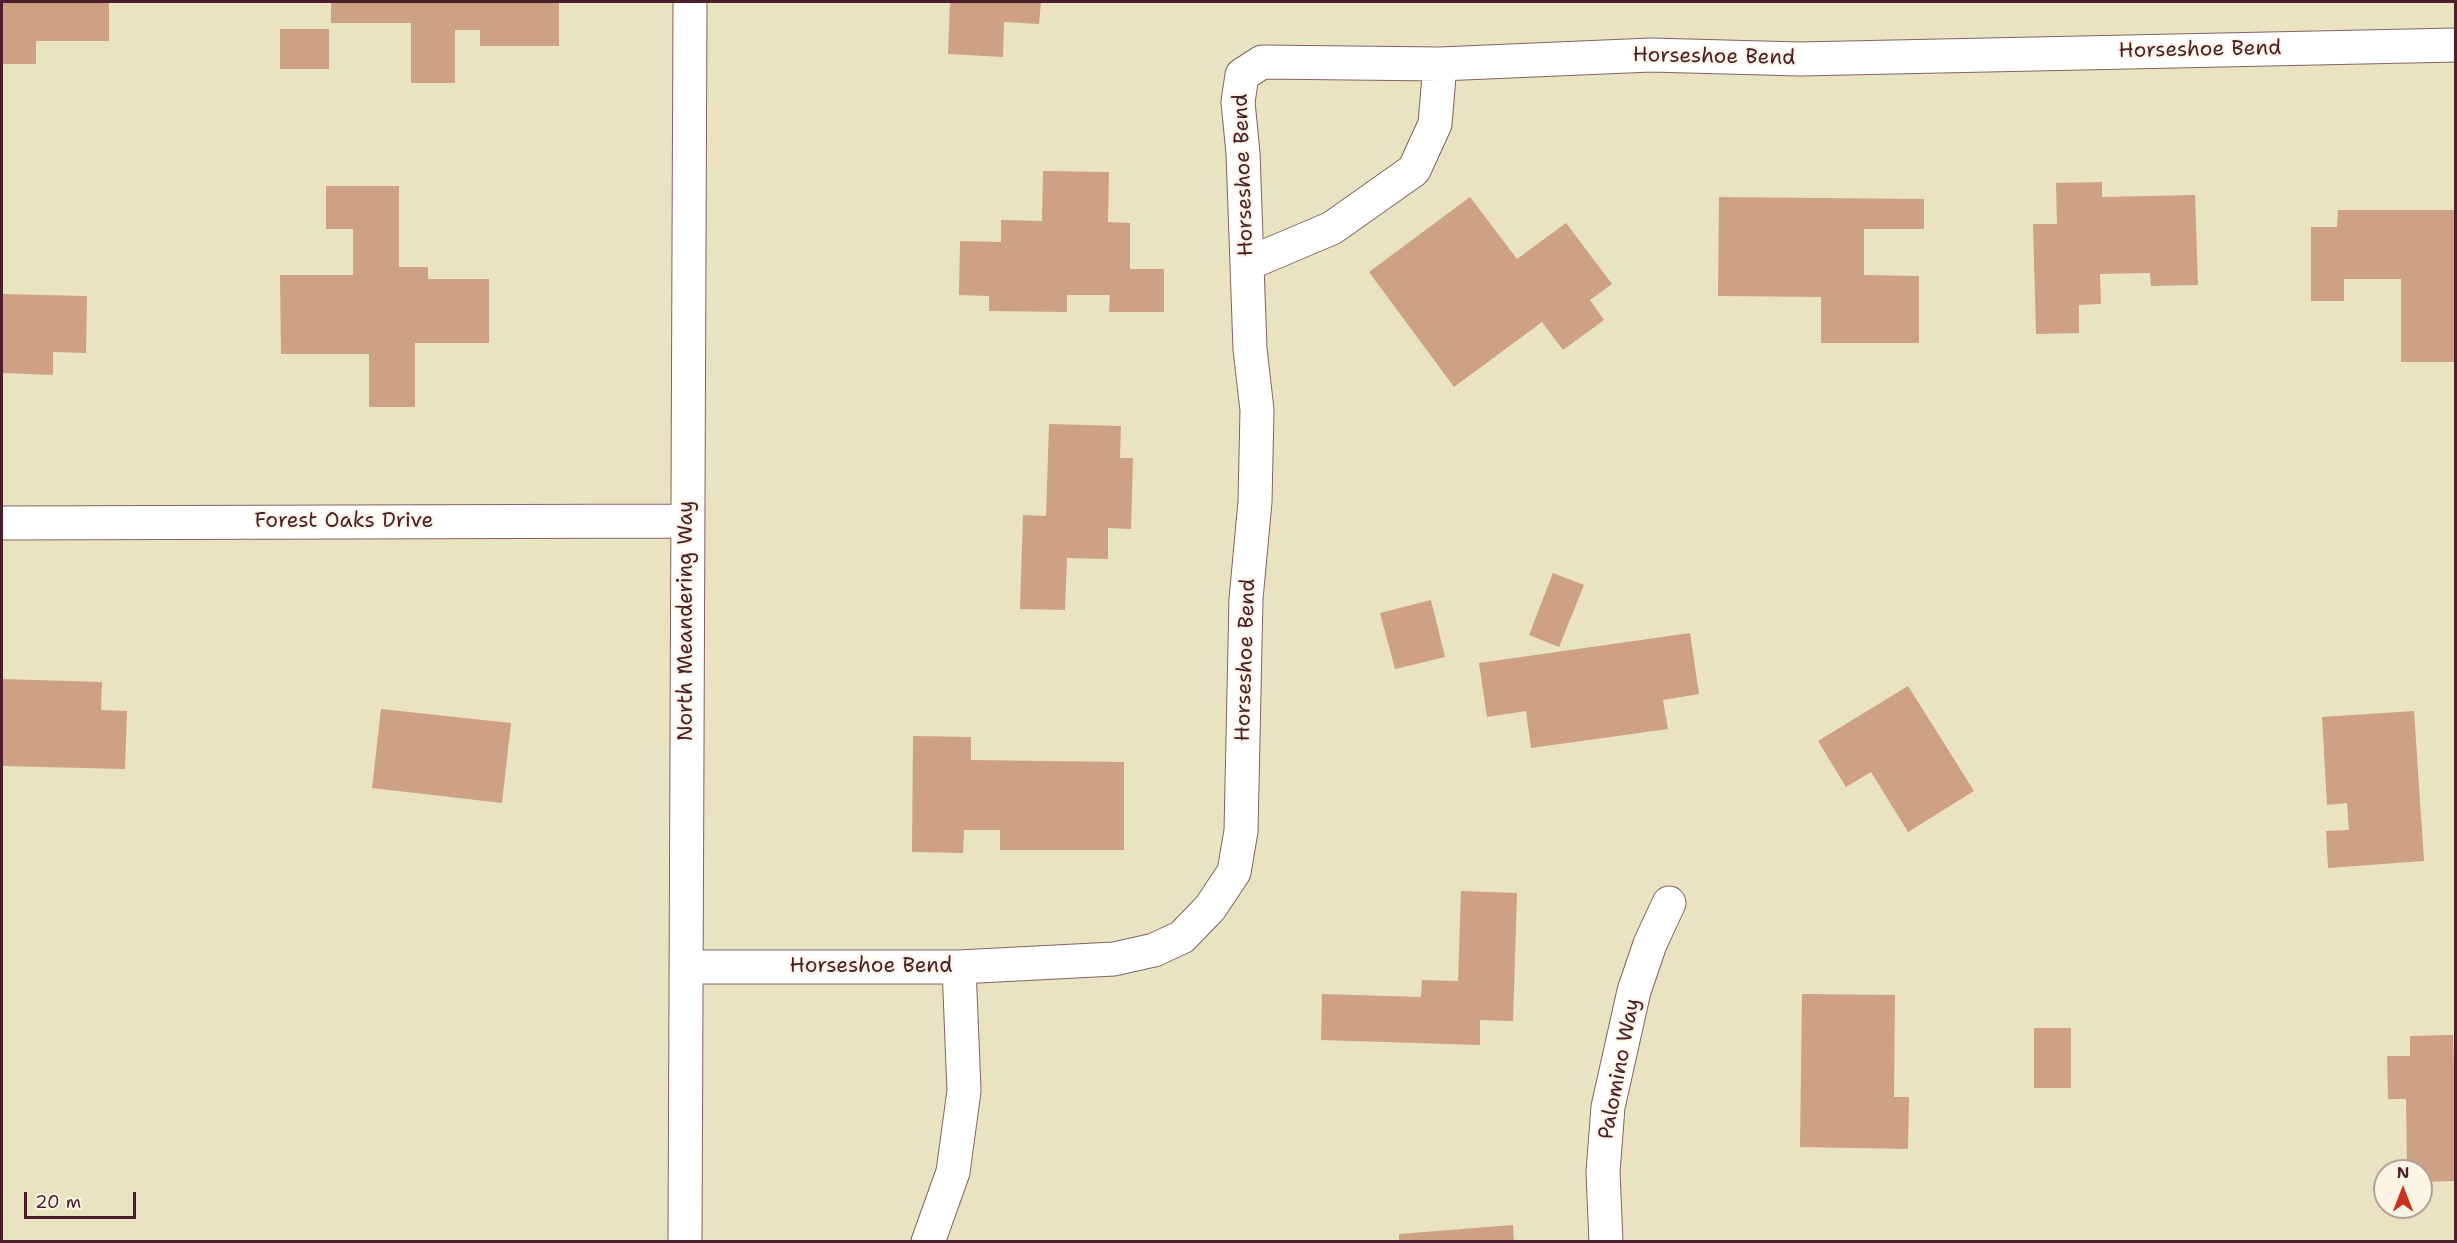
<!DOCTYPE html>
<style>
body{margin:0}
#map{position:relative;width:2457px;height:1243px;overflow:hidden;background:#e9e3c1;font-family:"Shantell Sans",sans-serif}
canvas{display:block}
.frame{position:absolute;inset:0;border:3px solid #4a1f2b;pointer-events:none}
.north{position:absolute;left:2373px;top:1159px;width:60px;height:60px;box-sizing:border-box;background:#fcf5e5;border:2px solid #b59f9b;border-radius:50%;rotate:0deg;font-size:16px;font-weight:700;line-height:24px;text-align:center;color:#4a1f2b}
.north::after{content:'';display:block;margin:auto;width:21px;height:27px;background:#c8321e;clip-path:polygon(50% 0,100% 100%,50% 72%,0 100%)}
.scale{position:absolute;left:24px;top:1192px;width:112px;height:27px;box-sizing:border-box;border:3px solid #4a1f2b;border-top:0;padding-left:8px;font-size:18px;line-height:21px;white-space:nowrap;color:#4a1f2b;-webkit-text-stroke:4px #fcf5e5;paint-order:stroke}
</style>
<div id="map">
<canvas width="2457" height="1243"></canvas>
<div class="frame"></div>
<div class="north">N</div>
<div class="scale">20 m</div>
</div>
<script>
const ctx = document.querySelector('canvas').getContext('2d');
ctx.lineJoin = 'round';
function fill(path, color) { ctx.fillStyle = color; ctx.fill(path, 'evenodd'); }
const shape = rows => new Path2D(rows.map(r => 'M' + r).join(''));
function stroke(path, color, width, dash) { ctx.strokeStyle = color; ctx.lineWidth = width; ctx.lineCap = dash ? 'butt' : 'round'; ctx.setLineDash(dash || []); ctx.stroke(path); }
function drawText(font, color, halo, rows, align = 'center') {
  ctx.font = font + ' "Shantell Sans",sans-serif'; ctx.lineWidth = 4.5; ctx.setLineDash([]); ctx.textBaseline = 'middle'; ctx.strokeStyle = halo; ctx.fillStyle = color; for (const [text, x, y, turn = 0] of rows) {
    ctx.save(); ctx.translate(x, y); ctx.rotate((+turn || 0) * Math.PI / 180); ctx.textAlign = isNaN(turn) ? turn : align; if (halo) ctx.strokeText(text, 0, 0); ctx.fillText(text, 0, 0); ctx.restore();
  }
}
fill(shape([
 [2,2,109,2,109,41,36,41,36,64,2,64],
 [331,2,559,2,559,46,480,46,480,30,455,30,455,83,411,83,411,23,331,23],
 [950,2,1041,2,1039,24,1004,22,1003,57,948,54],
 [280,29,329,29,329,69,280,69],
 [1043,171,1109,172,1108,222,1130,223,1130,269,1164,269,1164,312,1109,312,1110,295,1067,295,1067,312,989,311,989,296,959,295,960,241,1001,242,1001,220,1042,221],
 [2102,182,2102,197,2195,195,2198,285,2151,286,2150,273,2100,274,2101,304,2079,305,2079,333,2036,334,2033,224,2057,224,2056,183],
 [326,186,399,186,399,267,428,267,428,279,489,279,489,343,415,343,415,407,369,407,369,354,281,354,280,275,353,275,353,229,326,229],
 [1470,197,1517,259,1566,223,1612,284,1590,300,1604,320,1563,350,1542,322,1454,387,1369,272],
 [1719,197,1924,199,1924,229,1864,229,1864,275,1919,276,1919,343,1821,343,1821,297,1718,296],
 [2338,210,2456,210,2456,362,2401,362,2401,279,2344,279,2344,301,2311,301,2311,227,2337,227],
 [2,294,87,296,86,353,53,352,53,375,2,373],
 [1049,424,1121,426,1120,458,1133,458,1131,529,1108,528,1108,559,1067,558,1065,610,1020,609,1023,515,1046,516],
 [1553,573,1584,585,1559,647,1529,635],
 [1431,600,1445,657,1395,669,1380,613],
 [1690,633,1699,694,1663,700,1668,729,1531,748,1526,711,1487,717,1479,663],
 [2,679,102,682,101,710,127,711,125,769,2,766],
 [1908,686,1974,791,1908,832,1871,772,1846,787,1818,741],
 [381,709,511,723,502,803,372,788],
 [2414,711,2424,861,2328,868,2326,831,2349,830,2347,803,2327,805,2322,717],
 [913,736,971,737,971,760,1124,762,1124,850,1000,850,1000,830,964,830,963,853,912,852],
 [1461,891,1517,893,1513,1021,1480,1020,1480,1045,1321,1040,1322,994,1421,997,1422,980,1458,981],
 [1802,994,1895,995,1894,1097,1909,1097,1908,1149,1800,1147],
 [2034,1028,2071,1028,2071,1088,2034,1088],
 [2453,1035,2454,1067,2456,1067,2456,1181,2421,1182,2421,1171,2407,1171,2406,1099,2388,1099,2387,1056,2410,1056,2410,1036],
 [1513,1225,1514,1242,1399,1242,1399,1234]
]), '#cea084');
const minor = shape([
 [1247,264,1332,228,1414,170,1435,124,1440,64],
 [2,523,687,521],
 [687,967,959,967,1114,959,1154,950,1182,937,1210,908,1234,872,1241,831,1246,599,1255,502,1257,410,1250,349,1243,153,1238,102,1242,75,1262,62,1440,64,1651,55,1800,59,2456,45],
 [685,1242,690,2],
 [928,1242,953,1172,964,1091,959,967],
 [1606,1242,1603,1172,1608,1107,1634,991,1650,944,1669,903]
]);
stroke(minor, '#826460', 35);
stroke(minor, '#fff', 33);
drawText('21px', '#4a1f2b', '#fcf5e5', [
 ["Horseshoe Bend",2200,50,-1],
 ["Horseshoe Bend",1714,57,1],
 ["Horseshoe Bend",1244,175,-92],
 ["Forest Oaks Drive",344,522],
 ["North Meandering Way",687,621,-90],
 ["Horseshoe Bend",1246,660,-88],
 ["Horseshoe Bend",871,967],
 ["Palomino Way",1620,1069,-79]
]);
</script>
